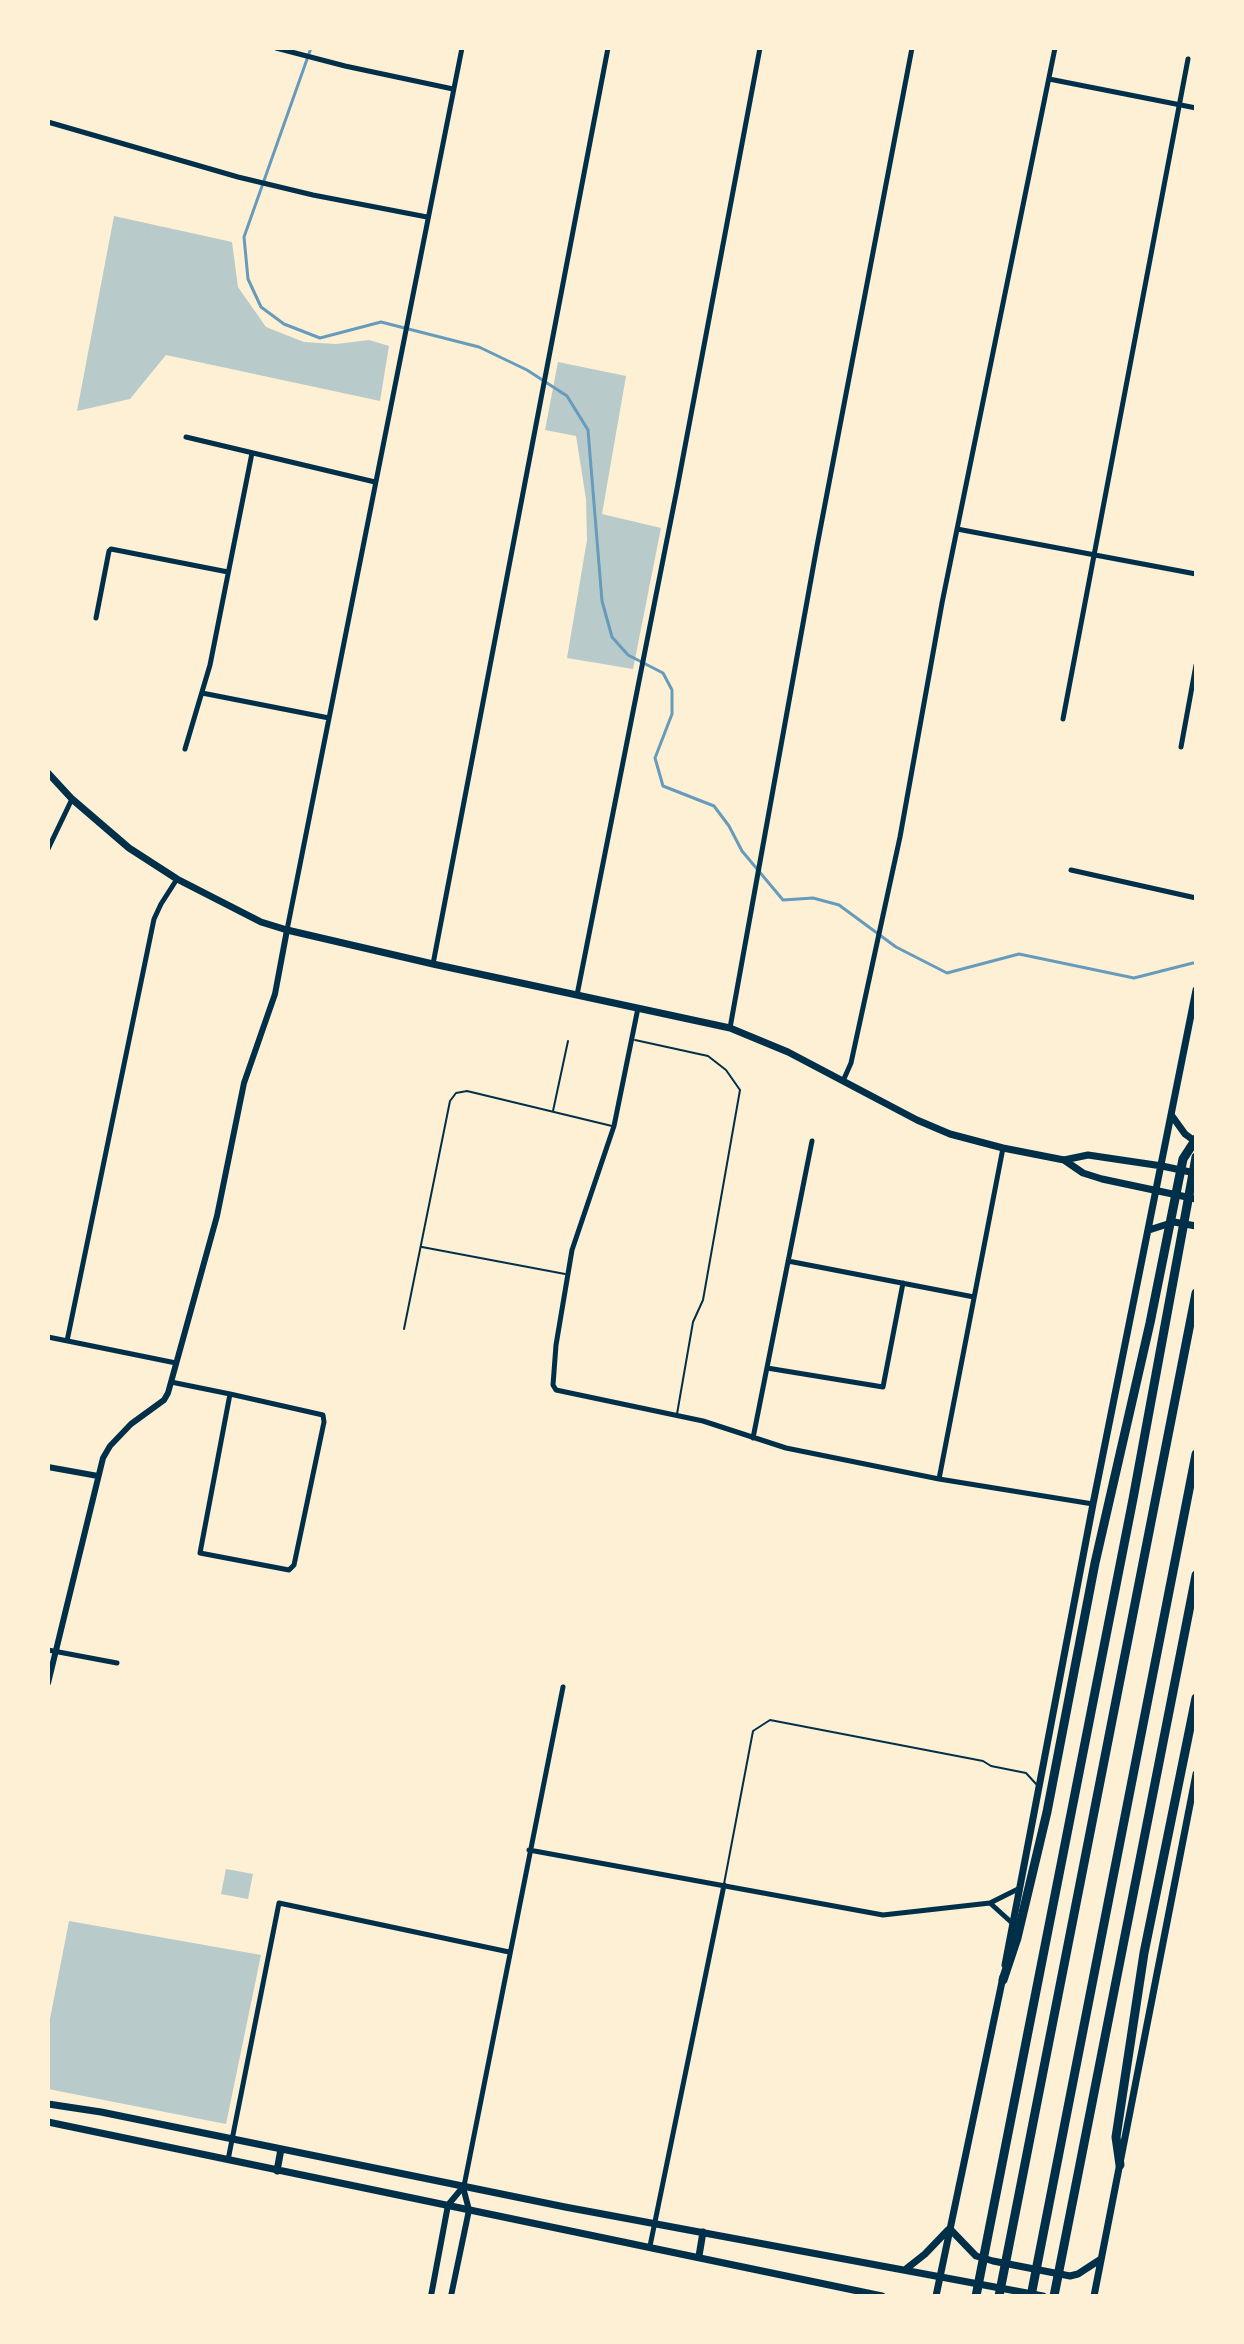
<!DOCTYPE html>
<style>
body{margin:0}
#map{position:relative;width:1244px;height:2344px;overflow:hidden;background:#fdf0d5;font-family:Literata,serif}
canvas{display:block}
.frame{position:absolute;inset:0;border:50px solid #fdf0d5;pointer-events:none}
</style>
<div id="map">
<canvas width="1244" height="2344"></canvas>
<div class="frame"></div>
</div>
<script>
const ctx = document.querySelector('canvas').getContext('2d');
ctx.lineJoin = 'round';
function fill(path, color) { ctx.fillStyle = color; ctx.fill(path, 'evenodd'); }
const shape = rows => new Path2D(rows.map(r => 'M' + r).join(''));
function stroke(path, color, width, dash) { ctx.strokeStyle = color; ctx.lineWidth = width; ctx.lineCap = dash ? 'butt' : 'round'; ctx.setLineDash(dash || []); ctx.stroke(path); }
fill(shape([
 [114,216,232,242,238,287,266,327,304,342,336,344,369,340,389,346,380,401,166,355,130,399,77,411],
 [558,362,626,376,602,514,661,528,633,669,567,658,587,540,586,499,576,436,545,430],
 [226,1869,253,1874,248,1899,221,1894],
 [69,1921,261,1955,226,2124,48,2089,48,2029]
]), '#b9caca');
stroke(shape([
 [311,48,244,237,248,279,261,307,284,324,320,338,381,322,479,347,527,370,567,396,588,430,602,601,612,637,628,655,663,673,672,690,672,714,655,758,663,786,714,806,729,826,742,851,783,900,813,898,839,905,896,947,947,973,1019,954,1134,978,1193,963]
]), '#669bbc', 3);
stroke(shape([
 [635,1040,708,1056,726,1070,740,1090,703,1300,693,1322,677,1414],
 [553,1111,568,1041],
 [422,1247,565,1274],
 [404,1329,450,1101,456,1093,467,1091,612,1126],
 [724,1884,753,1731,770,1720,983,1761,991,1766,1026,1773,1037,1785]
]), '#003049', 2);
stroke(shape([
 [276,48,345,66,453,89],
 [1049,79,1196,108],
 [48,122,238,177,313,195,427,217],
 [186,437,375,482],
 [957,529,1196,574],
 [96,618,109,551,111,549,228,572],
 [202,693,329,718],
 [1063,719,1188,59],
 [1181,747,1196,665],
 [185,749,210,665,252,453],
 [48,849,72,799],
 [1071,870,1196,898],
 [287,930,462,48],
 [433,964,608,48],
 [577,995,677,489,760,48],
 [638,1008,614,1126,572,1250,556,1345,553,1385,556,1390,703,1421,786,1448,939,1479,1093,1504],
 [730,1028,817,546,912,48],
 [843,1081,851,1063,900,837,942,603,1055,48],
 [788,1261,974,1297],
 [48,1337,176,1363],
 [67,1341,154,919,161,904,177,879],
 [767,1368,883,1387,903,1283],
 [171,1382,230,1394],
 [230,1394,323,1415,324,1422,294,1565,289,1570,200,1553,230,1394],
 [753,1438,812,1141],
 [939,1479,1003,1148],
 [48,1650,117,1663],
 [529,1850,883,1915,990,1903,1018,1889],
 [990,1903,1011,1922],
 [228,2160,279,1903,509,1952],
 [464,2186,563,1687],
 [650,2246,724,1885]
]), '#003049', 5);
stroke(shape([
 [48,1467,98,1476],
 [48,1683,103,1458,110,1446,131,1424,164,1400,168,1393,217,1216,244,1083,275,994,287,930],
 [431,2296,448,2205,463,2187],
 [451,2296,469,2210,463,2187]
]), '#003049', 6);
stroke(shape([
 [48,773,72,799,129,848,177,879,261,922,287,930,433,964,730,1028,788,1052,917,1120,950,1134,1003,1148,1064,1160,1088,1155,1162,1166,1195,1173],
 [1172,1116,1185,1134,1196,1142],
 [1064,1160,1083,1173,1102,1179,1196,1199],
 [1149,1230,1174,1222,1196,1226],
 [1005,1965,1093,1504,1196,990],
 [48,2104,101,2112,565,2207,1043,2296],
 [48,2122,882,2296],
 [277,2171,281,2149],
 [950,2229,976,2256,993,2261,1070,2276,1078,2274,1101,2259],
 [699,2256,703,2232],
 [906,2269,925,2254,948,2230],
 [936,2296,1003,1977],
 [1094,2296,1196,1774]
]), '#003049', 7);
stroke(shape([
 [1003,1980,1017,1938,1047,1812,1095,1563,1150,1323,1183,1159,1196,1139],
 [1120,2165,1116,2137,1144,1953,1196,1698],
 [976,2296,1133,1499,1196,1157],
 [999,2296,1196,1293],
 [1031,2296,1196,1454],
 [1054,2296,1196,1575]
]), '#003049', 9);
</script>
